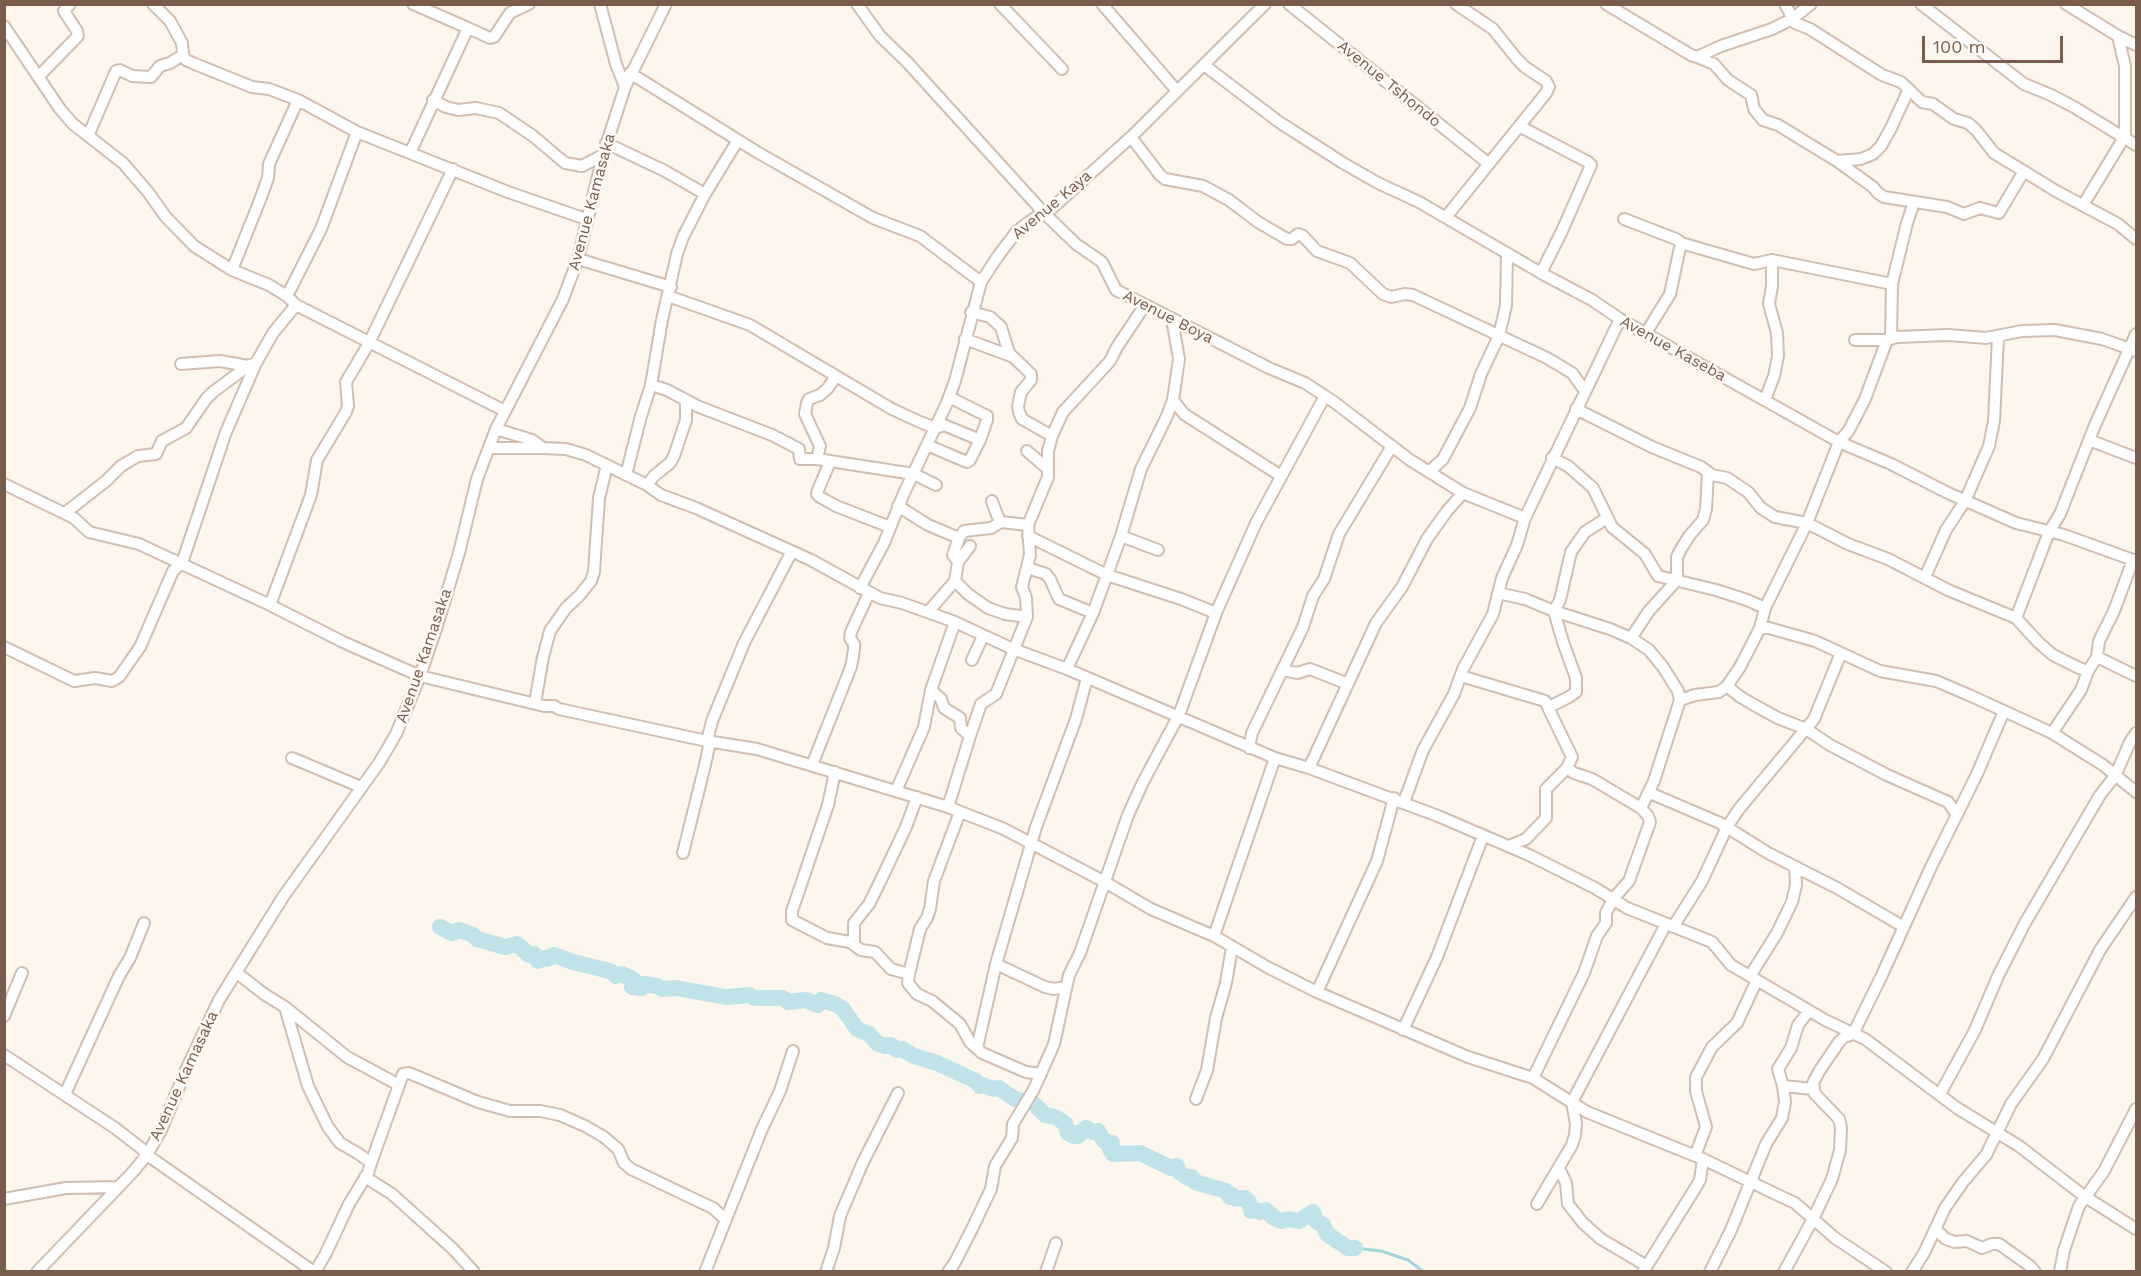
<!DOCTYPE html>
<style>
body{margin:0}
#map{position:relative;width:2141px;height:1276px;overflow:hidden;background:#fdf6ec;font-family:"Work Sans",sans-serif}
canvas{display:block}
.frame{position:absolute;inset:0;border:6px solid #7a5c4d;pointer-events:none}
.scale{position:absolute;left:1922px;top:36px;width:141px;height:27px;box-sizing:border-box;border:3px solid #7a5c4d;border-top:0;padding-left:8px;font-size:18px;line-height:21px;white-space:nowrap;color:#7a5c4d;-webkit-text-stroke:4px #fffaf3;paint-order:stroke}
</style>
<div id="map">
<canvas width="2141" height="1276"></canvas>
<div class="frame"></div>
<div class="scale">100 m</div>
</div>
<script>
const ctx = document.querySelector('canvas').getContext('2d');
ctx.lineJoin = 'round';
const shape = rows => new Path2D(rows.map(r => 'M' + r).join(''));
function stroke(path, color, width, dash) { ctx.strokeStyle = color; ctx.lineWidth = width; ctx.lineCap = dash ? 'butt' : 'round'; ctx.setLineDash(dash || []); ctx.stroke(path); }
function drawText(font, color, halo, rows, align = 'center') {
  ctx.font = font + ' "Work Sans",sans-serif'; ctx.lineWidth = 5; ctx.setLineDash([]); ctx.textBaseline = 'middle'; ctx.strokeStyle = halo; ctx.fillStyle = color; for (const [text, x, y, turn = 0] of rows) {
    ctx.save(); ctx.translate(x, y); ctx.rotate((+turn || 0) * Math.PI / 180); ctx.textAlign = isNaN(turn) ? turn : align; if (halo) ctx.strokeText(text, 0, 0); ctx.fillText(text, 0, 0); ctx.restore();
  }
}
stroke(shape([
 [1355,1248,1381,1251,1408,1260,1424,1272]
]), '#a5d3da', 3);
stroke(shape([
 [440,927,452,933,459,930,473,935,477,939,505,947,517,944,529,955,534,954,538,961,545,958,547,959,554,955,573,962,610,971,616,976,622,974,634,980,632,987,641,988,644,984,657,986,662,989,676,988,726,997,749,995,754,998,783,998,788,1002,806,1000,818,1005,821,1000,835,1004,843,1009,857,1029,869,1034,877,1043,885,1046,891,1045,897,1050,902,1049,914,1056,937,1063,976,1081,980,1086,983,1085,994,1089,999,1088,1015,1099,1034,1104,1045,1115,1055,1117,1065,1123,1068,1133,1073,1136,1075,1133,1078,1136,1086,1128,1093,1132,1098,1131,1104,1141,1112,1143,1110,1149,1113,1154,1140,1153,1171,1168,1177,1166,1178,1171,1188,1178,1192,1177,1195,1182,1226,1191,1230,1197,1232,1195,1236,1199,1245,1198,1249,1202,1251,1211,1254,1209,1260,1212,1266,1210,1274,1218,1282,1221,1288,1219,1299,1221,1313,1212,1317,1222,1323,1225,1327,1234,1348,1248,1355,1248]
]), '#bfe3e8', 16);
const minor = shape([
 [153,4,170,21,182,43,183,55,186,60,195,64,252,87,269,89,298,100,357,132,508,192,586,219],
 [600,4,616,64,625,87],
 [857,4,880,36,907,62,1044,213,1076,244,1102,262,1116,290,1269,368,1305,383,1334,402,1410,460,1463,493,1525,518],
 [1000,4,1062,69],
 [1102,4,1177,91],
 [1289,4,1489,164],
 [1606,4,1691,55,1697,57,1721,46,1772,29,1792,19,1811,4],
 [1785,4,1795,23,1810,29,1882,75,1901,82,1922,102,1933,104,1954,119,1968,123,1976,130,1994,153,2056,191,2118,224,2136,239],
 [1921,4,2024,84,2051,95,2074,107,2136,145],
 [2066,4,2118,36,2136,45],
 [4,26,60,109,73,124,123,163,148,192,165,216,194,246,232,270,269,285,287,296,296,305,505,411],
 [468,28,490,38,494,37,510,13,529,4],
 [1697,57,1714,64,1728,80,1751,95,1754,109,1763,120,1778,125,1837,161,1873,187,1878,193,1884,197,1947,207,1964,214,1980,208,1999,213,2024,171],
 [1204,65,1279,122,1343,163,1378,183,1419,202,1541,273,1592,300,1620,319,1839,442,1891,464,1948,493,2016,523,2064,535,2136,561],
 [630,73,757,152,873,218,920,236,981,282],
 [38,77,78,36,77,31,64,11,70,4],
 [433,100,446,107,458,110,476,108,499,113,533,136,565,163,582,166,603,155],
 [1519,126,1588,162,1591,165,1562,231,1541,273],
 [88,136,116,71,120,70,132,76,151,77,160,66,170,63,183,55],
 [1131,137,1160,175,1165,179,1203,186,1229,200,1258,222,1287,239,1292,239,1298,234,1303,236,1317,251,1350,263,1383,294,1391,297,1405,294,1413,295,1547,358,1572,373,1585,391],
 [606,143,665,171,705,194],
 [410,153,468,28,413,4],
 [1837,161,1861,159,1873,154,1881,146,1891,128,1909,89],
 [2083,205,2125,136,2125,66,2118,36],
 [1446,217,1546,93,1549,87,1546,81,1525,67,1517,59,1493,29,1456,4],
 [1624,219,1676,239,1681,243,1754,264,1772,260,1892,284],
 [578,259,671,287],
 [232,270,260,200,268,178,269,164,298,100],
 [287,296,321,229,357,132],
 [668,296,750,325,836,376,828,388,820,395,809,399,807,403,805,414,820,446,817,459],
 [1646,333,1670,294,1681,243],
 [1891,338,1892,284,1907,223,1914,202],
 [965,339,1011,356],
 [1855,340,1887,340],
 [181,364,220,361,248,366],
 [836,376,892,409,920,422,935,428,944,425,980,440,987,420,987,416,949,397],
 [651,385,667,390,697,406,772,435,799,449,800,459,817,459,914,474,936,485],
 [1173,400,1184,414,1281,476],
 [1765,400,1774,376,1778,356,1777,333,1769,304,1772,286,1772,260],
 [1576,409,1652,447,1701,467,1712,475,1727,478,1748,492,1761,508,1775,517,1807,523,1848,544,1888,559,1948,590,2016,618,2049,532,2060,514,2095,425,2136,334],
 [496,429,532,440,543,448,566,449,586,455,647,485,661,495,696,508,811,560,880,598,902,603,955,622,1013,649,1067,669,1275,758,1309,768,1438,816,1529,855,1595,888,1627,908,1712,942,1731,965,1825,1020,1865,1039,1957,1108,2019,1146,2084,1196,2136,1229],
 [1052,436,1063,412,1110,361,1117,347,1145,305],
 [2089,440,2136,458],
 [927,445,967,462,970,460,980,440],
 [489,448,543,448],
 [1027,451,1048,469],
 [1552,458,1568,466,1593,488,1612,527,1645,554,1658,576,1716,590,1747,600,1765,608],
 [830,462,818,490,817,494,820,497,836,506,890,527],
 [1429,472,1443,459,1470,408,1481,374,1499,336,1506,305,1507,253],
 [626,475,641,416,651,385,662,320,677,254,683,237,705,194,738,140],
 [4,484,74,518,89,532,139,544,270,605,343,642,420,676,544,706,554,706,559,709,707,741,757,749,948,807,1004,829,1105,882,1151,909,1214,936,1269,968,1317,992,1468,1057,1533,1078,1587,1112,1703,1159,1782,1197,1795,1203,1835,1238,1886,1272],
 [647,485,654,476,670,463,674,456,686,420,686,400],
 [992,501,997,515,1001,522,1028,525],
 [898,506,928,525,959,538,964,531,991,528,1001,522],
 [65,513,106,481,121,466,138,456,156,454,162,441,186,428,206,399,213,392,248,366,256,363],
 [1607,518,1585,532,1571,552,1560,600,1554,611,1610,629,1631,638,1649,650,1663,667,1678,691,1680,700],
 [1121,536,1107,575,1181,599,1216,613],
 [959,538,953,555,958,562,970,546],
 [1158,550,1121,536,1141,469,1167,416,1173,400,1179,359,1172,319],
 [1028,568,1046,574,1050,579,1059,599,1093,613,1107,575,1028,536],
 [1925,577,1946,530,1965,501,1989,446,1994,421,1998,337],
 [955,581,968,594,988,608,1005,614,1027,617],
 [860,588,884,543,904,493,946,405,955,381,981,282,998,256,1017,231,1033,219,1051,209,1131,137,1265,4],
 [1498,593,1525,599,1554,611,1563,642,1576,678,1576,692,1569,697,1549,707],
 [270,605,311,495,317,460,346,412,348,406,346,382,369,343,453,169],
 [928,612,955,581,958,562],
 [2016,618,2038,642,2053,655,2079,668,2088,671,2097,657,2136,676],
 [1760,628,1769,628,1815,641,1880,671,1936,681,1969,695,2052,733,2103,765,2136,792],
 [1631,638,1649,611,1677,580,1677,557,1681,549,1689,536,1703,520,1706,509,1708,473],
 [4,647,74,681,95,678,112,681,119,677,140,647,173,571,182,563,226,432,256,363,273,333,296,305],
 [2097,657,2099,641,2114,611,2133,560],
 [972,660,983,636],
 [1067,669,1093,613],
 [1282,670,1297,673,1310,669,1348,684],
 [1461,676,1545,701,1572,757,1567,768,1546,789,1546,818,1526,839,1509,846],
 [1727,686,1739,696,1754,705,1778,718,1806,729,1830,745,1887,775,1948,802,1957,815],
 [535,703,543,657,550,631,566,608,579,596,591,581,594,572,599,498,607,465],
 [2052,733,2081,690,2088,671],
 [970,736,981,704,996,694,1027,617,1026,598,1022,587,1030,555,1028,525,1048,477,1048,451,1052,436,1022,419,1019,412,1018,406,1021,392,1031,380,1031,374,1009,353,1001,327,990,317,971,312],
 [1249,748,1252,733,1303,627,1313,596,1324,579,1339,534,1392,446],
 [292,758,361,787],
 [812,765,851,667,854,650,854,644,850,638,851,632,869,593],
 [1309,768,1376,623,1402,587,1427,539,1447,511,1463,493],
 [835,772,828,805,792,911,792,920,827,938,850,942,861,950,875,952,891,969,909,974,908,983,917,994,932,1001,960,1024,970,1042,982,1053,1026,1072,1041,1074],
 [896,791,924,727,931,690],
 [1650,793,1720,823,1768,853,1837,888,1904,927],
 [1404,802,1423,750,1454,694,1463,669,1493,614,1502,578,1517,545,1525,518,1620,319],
 [948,807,970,736,961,728,960,718,944,708,941,699,931,690,955,622],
 [1641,808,1654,781,1680,700,1695,695,1719,692,1727,686,1740,667,1760,628,1765,608,1807,523,1839,442,1849,430,1865,399,1887,340,1897,337,1948,335,1986,338,2022,331,2055,330,2102,339,2136,351],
 [683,853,705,765,709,746,707,741,712,721,744,643,791,553],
 [1673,927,1702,881,1727,827,1739,809,1814,719,1841,653],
 [1214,936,1275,758],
 [854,943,854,923,869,904,879,884,906,827,917,797],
 [996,964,1045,987,1054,989,1066,987],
 [237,973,264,994,285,1007,308,1086,328,1127,340,1143,359,1154,371,1163,368,1173,349,1204,325,1255,315,1272],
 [909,974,920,929,927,918,930,909,934,881,960,812],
 [1750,976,1777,933,1792,902,1796,885,1795,867],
 [1317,992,1377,861,1394,798],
 [285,1007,347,1057,399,1085],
 [4,1016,22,973],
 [1403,1030,1437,957,1483,836],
 [977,1048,996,964,1036,827,1076,719,1087,678],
 [4,1055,115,1128,141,1148,147,1155,314,1272],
 [1533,1078,1584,973,1597,936,1606,923,1606,913,1613,899,1629,881,1650,822,1648,816,1641,808,1592,779,1574,773,1567,768],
 [1783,1086,1813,1089],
 [65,1094,119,976,130,958,144,923],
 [1940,1094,1975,1030,1998,976,2025,923,2100,795,2115,776,2130,742,2136,733],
 [1196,1099,1207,1070,1216,1018,1226,983,1232,947],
 [1695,1156,1706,1127,1696,1091,1696,1077,1712,1047,1737,1023,1757,980],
 [371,1163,403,1074,409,1073,478,1102,510,1111,540,1111,560,1115,585,1126,604,1137,618,1149,624,1163,631,1169,698,1201,713,1208,725,1219],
 [1559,1168,1566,1183,1568,1204,1583,1223,1601,1239,1647,1266],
 [365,1177,392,1194,453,1249,474,1272],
 [4,1199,66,1188,118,1187],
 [1537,1204,1572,1145,1575,1135,1576,1124,1572,1102,1666,924],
 [1935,1229,1946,1239,1954,1242,1967,1241,1982,1248,1992,1244,1999,1244,2030,1266,2035,1272],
 [37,1272,131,1174,147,1155,162,1128,186,1070,219,1000,283,897,379,763,396,734,420,676,436,629,459,553,477,479,496,429,563,299,578,259,603,155,625,87,666,4],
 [705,1272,762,1129,780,1091,793,1051],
 [826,1272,834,1248,840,1216,863,1162,898,1093],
 [948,1272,954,1264,972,1229,991,1189,995,1166,1012,1138,1013,1124,1034,1089,1054,1044,1069,975,1080,953,1128,815,1143,782,1179,715,1216,613,1256,523,1325,396],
 [1046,1272,1056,1243],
 [1643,1272,1696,1187,1700,1180,1703,1159],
 [1710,1272,1731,1230,1766,1144,1782,1118,1785,1102,1783,1086,1778,1069,1791,1048,1798,1025,1809,1011],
 [1784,1272,1813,1219,1832,1179,1840,1150,1841,1128,1839,1119,1815,1094,1813,1083,1820,1070,1839,1042,1844,1037,1853,1034,1882,975,1931,867,1977,774,2004,711],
 [1912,1272,1924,1253,1945,1208,1963,1182,1986,1155,2011,1104,2043,1059,2100,950,2136,897],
 [2060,1272,2064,1250,2079,1206,2104,1171,2136,1109]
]);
stroke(minor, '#d1beb0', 14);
stroke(minor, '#fff', 10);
drawText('16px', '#7a5c4d', '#fffaf3', [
 ["Avenue Tshondo",1389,84,39],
 ["Avenue Kamasaka",592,202,-75],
 ["Avenue Kaya",1052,205,-40],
 ["Avenue Boya",1168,317,27],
 ["Avenue Kaseba",1673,349,29],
 ["Avenue Kamasaka",424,656,-71],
 ["Avenue Kamasaka",184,1076,-65]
]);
</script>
